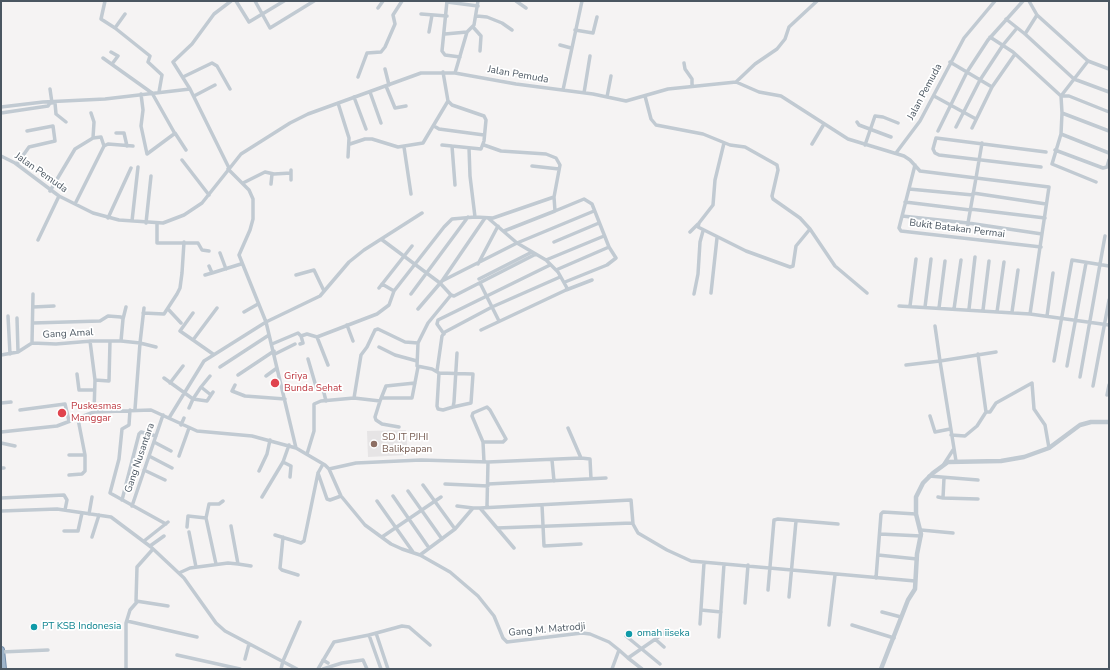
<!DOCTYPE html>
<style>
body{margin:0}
#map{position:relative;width:1110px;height:670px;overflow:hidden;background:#f5f3f3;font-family:"Nunito Sans",sans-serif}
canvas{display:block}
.frame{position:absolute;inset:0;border:2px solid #4a5661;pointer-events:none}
</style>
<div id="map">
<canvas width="1110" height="670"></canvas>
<div class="frame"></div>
</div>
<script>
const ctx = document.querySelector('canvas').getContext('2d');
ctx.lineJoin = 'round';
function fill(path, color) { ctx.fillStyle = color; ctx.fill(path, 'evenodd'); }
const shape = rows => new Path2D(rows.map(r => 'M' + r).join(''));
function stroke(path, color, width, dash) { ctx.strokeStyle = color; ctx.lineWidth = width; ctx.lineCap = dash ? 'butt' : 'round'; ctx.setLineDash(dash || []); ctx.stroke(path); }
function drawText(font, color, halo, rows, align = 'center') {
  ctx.font = font + ' "Nunito Sans",sans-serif'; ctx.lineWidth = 3.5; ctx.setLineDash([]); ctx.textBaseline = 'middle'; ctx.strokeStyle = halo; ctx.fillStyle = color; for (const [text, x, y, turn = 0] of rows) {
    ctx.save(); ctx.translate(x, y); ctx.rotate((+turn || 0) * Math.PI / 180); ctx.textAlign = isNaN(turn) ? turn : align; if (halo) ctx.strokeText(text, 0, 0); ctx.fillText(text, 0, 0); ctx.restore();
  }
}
fill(shape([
 [406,430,408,455,368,457,367,431]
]), '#e6e4e5');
const trunk = shape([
 [1,650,3,669]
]);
stroke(trunk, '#7690ad', 8);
stroke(shape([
 [105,1,101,19,115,28],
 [236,1,249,22,284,1],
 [255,1,270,28,314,1],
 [447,1,442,51,445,55,460,57],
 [516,1,526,8],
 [1029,1,1037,15,1088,61,1109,69],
 [447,2,478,6],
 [378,8,383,1],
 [125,14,115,28,150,56,148,62,162,75,159,92],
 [421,14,447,16],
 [477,16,487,17,502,23,512,30],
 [1006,19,1025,34,1074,79,1109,92],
 [473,27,481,36,480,51],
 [575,30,593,33,597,17],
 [429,32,432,15],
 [445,34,467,32],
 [1025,34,1037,15],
 [990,37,1013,52,1061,96,1062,113,1109,131],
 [560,45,571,48],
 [111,52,118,56,112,64],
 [103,58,152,93,174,132,174,134,147,154,141,126,143,110,141,94],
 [950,62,992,87],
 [684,63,685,69,692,79,692,86],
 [385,69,389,85],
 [455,73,467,32,474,25,478,1],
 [183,77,212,63,217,66,230,89],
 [358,77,367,53,381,52,385,47,395,24,393,15,402,1],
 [736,82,755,64,777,49,785,39,789,27,817,1],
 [386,86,395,108,406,106],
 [50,89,52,103],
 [563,90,582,1],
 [370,92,381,123],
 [584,93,590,56],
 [194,96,215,85],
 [645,96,651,119,656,125,703,134,730,145,745,147,777,165,778,170,772,196,773,199,800,218,810,229,835,266,867,293],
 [934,96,976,119],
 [1061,96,1069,96,1109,112],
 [1061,96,1088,61],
 [354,97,366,129],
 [607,97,611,76],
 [55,103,56,114,66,122],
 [338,103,349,138,348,157],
 [1,107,43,102,105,99,190,89],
 [1,113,48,106,50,103],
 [91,113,94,122,93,138],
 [1062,113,1061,134,1052,164,1096,182],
 [857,122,859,125,891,137],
 [434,126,439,129,484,135],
 [956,127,980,80,1003,45,1017,28],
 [972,128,992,87,1015,54],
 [938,131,967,72,988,40,1023,1],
 [116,133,124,133,127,146],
 [175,133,186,150],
 [1061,134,1109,153],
 [724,143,715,180,713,205,699,223,698,227,746,251,790,267,793,266,796,246,810,229],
 [982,143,976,178,1049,187,1030,314,1109,325],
 [350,144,365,139,372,139,398,147,423,143,448,101,443,72],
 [812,144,824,124],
 [442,145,481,149,484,141,486,120,484,116,452,105,448,101],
 [484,145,501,151,546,154,556,158,560,165,554,197],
 [865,145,875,116,883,117,898,123],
 [452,146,455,185],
 [404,147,411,194],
 [469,148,470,176,475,217],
 [1055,150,1103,168,1107,167,1109,160],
 [896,153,920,121,964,38,995,1],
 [1,156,15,163,59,196,93,213,119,220,163,223,184,215,202,203,241,154,290,123,308,114,421,73,455,73,516,84,593,94,626,101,668,89,736,82,759,92,781,96,848,139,904,156,910,160,920,171,976,178,968,223,1042,234],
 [182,160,209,195],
 [17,164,29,147,55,141,53,126,27,131],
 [915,165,899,228,901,231,1041,247],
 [532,166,559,169],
 [1041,167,939,155,935,153,933,149,936,138,1046,152],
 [229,168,190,89,173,62,192,44,214,14,231,1],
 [228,169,249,190,253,199,253,219,250,230,239,255,266,322,296,448],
 [291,180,291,170],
 [243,183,265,172,274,174,291,173],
 [271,184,272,174],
 [909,189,973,195],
 [50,191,75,149,93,138,101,137,104,146],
 [973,193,1046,204],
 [905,202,970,210],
 [75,204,104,146,108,144,133,146],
 [970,209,1045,218],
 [902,216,968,223,967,231],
 [108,218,131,168],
 [132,221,138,167],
 [146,223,151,176],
 [157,224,157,243,198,243,202,250,209,251],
 [504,231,555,211],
 [690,232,698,224],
 [381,239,440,283,451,295],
 [38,240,59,196],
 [554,242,599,223],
 [220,253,226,269],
 [546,260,604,236],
 [478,264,498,226],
 [209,266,212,273,241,264],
 [556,270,609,247],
 [205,275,212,273],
 [296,275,314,270,324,291],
 [479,279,532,252],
 [442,281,517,243,594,211],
 [480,283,499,321],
 [382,284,394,291],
 [379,288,412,246],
 [566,290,592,280],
 [711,293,717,238],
 [411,294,468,217],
 [694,294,698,274,700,242,703,231],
 [451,295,454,296,536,254],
 [899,306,1030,314],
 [910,306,916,259],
 [33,307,54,306],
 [925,307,931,259],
 [939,308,945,261],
 [168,309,181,323],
 [418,309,442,281,485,218],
 [954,309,961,260],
 [969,309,975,257],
 [983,310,989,261],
 [244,312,258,304],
 [997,312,1004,262],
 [1012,312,1018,270],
 [143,313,164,314,177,294,180,288,182,273,184,242],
 [193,313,180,331,193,340],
 [8,316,10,354],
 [1047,316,1053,273],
 [17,318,18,352],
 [123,319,126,307],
 [33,323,100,321,108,316,121,317,123,319,121,341],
 [347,325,353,341],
 [481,330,566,290,567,288,558,272,546,260,517,243,488,218],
 [444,334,437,324,438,320,550,265],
 [317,337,328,365],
 [90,341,95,380,94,412],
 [32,343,56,344,92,341,121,341,140,343,156,347],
 [32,343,33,294],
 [272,344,298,333,301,336,307,334,317,337,377,314,389,305,394,291,444,227,452,219,475,217,493,218,554,197,555,211,584,199,592,204,609,247,616,258,607,265,565,282],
 [300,344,303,343,301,336],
 [379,347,395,355,417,361],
 [213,354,193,340,217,308],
 [275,354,295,344],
 [1,355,18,352,32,343],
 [308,359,317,390,323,389,326,401],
 [1054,361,1072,260,1109,266],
 [906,365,940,361,935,326],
 [1067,366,1086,263],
 [220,367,269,335],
 [437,371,442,336,445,332,492,307,560,277],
 [439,373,432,369,417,366,418,343,428,323,451,295],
 [439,373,437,406,438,409,443,410,453,407,454,402,457,353],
 [439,373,473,374,471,403,453,407],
 [77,374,79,390,94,390],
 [238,375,274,351],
 [266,376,277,368],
 [1080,377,1105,236],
 [164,378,193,399,201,387,211,395],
 [95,380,109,381,110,341],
 [170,383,183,366],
 [235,385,232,391,245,396,285,399],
 [1093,386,1109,300],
 [201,387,210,376],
 [1107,395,1109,385],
 [354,398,380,401],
 [382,398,412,398,418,367],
 [1,403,11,402],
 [189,408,193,399,207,401,213,392],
 [135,409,140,343,144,308],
 [20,410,65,404,69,421],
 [130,410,129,425,122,429,119,459,110,493,166,524],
 [986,412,990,412,996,403,1032,383,1034,409,1045,425,1049,448],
 [930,416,935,432,950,429],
 [169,418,204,361,266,322,320,296,349,262,364,250,422,213],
 [181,425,184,418],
 [399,427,382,424,376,420,375,417,380,401,386,386,415,383],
 [1,432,57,426,94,412,151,410,197,431,252,436,296,448,325,465,329,469,341,496,365,525,391,544,402,549,420,555,455,529,473,508,480,508,514,548],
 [951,435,965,436,977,426,986,412,978,354],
 [154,442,171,451],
 [483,442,503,442,506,439,490,410,487,407,473,413,472,416,483,442,484,462],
 [1,443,15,446],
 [307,454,314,431,314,404,321,401,354,398,361,355,367,347,375,330,378,329,405,342,418,343],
 [69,455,85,455],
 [149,456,172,468],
 [179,456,189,428],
 [581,458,590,459,591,479],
 [552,460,554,481],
 [956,461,940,361,996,352],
 [283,462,291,466,290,477],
 [944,464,953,450],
 [1,468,4,468],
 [329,469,356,463,421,460,488,462,581,458,568,428],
 [144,470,165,480],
 [259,471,267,454,270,440],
 [318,473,327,499,330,500,341,496],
 [69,475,82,474,85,471,85,455,78,419],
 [929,476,978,480],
 [445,484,488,486],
 [488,484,606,478],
 [423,485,455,529],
 [408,491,442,539],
 [393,496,429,548],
 [262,497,283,462,289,445],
 [938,497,943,498,944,478],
 [1,498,64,495,67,500,65,510],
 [943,498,978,499],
 [122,500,139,434,141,432,156,436],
 [377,501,413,552],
 [542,505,544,546,581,544],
 [132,506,163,415],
 [457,506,473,508],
 [487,506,488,462],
 [480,508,631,500,633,524,638,533,667,550,691,561,915,581],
 [1,511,57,509,111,517,151,547,184,578,216,623,225,631,297,669],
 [89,514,92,497],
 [187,527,188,516,206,518],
 [497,528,632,523],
 [921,530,953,533],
 [64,531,78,531,82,513],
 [189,532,196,567],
 [880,534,921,536],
 [275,535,301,543,304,541,318,473,323,464],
 [92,537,99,515],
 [283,537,280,568,282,570,298,575],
 [382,537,441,497],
 [144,541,168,522],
 [150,546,164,536],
 [153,549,137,567,136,601,168,606],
 [420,555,450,572,478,596,494,616,503,638,507,642,582,633,590,634,609,642,619,650,612,669],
 [878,555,917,559],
 [216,564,206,518,209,504,219,504,223,501],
 [238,564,251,566],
 [179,573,190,568,228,563,238,564,231,526],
 [876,578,881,514,883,512,916,514],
 [768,590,774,520,778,519,838,524],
 [789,597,796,521],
 [745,603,748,565],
 [701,610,721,612],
 [882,612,901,617],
 [127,621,197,637],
 [700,624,704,563],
 [829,625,835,575],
 [852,625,894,638],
 [376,633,388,669],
 [369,635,381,669],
 [626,636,660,664],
 [719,637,724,564],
 [655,639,664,647],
 [619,650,628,658,667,631],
 [1,652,48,650],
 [177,655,240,669],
 [628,658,642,669],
 [245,659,249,644],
 [323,660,328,663],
 [126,669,126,623,130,610,137,602],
 [281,669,283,661,300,622],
 [318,669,334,642,369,635,402,626,409,627,430,645],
 [323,669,342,663,363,660,367,669]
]), '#c1cad2', 3.5);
stroke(shape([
 [881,669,908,600,915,589,917,554,921,534,916,514,916,497,923,483,933,473,948,462,1001,461,1024,457,1049,448,1080,425,1091,422,1109,422]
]), '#c1cad2', 4.5);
stroke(trunk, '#9fb4c9', 6);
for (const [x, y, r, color] of [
 [275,383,5,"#e0444e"],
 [62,413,5,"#e0444e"],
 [374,444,4,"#8d6e63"],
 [34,627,4,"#0f9aa8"],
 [629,634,4,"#0f9aa8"]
]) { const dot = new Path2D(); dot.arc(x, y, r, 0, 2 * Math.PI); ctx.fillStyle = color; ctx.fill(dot); stroke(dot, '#fff', 1.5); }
drawText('10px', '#4a5661', '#fff', [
 ["Jalan Pemuda",518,75,10],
 ["Jalan Pemuda",925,92,-62],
 ["Jalan Pemuda",41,173,35],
 ["Bukit Batakan Permai",957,229,7],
 ["Gang Amal",68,334,-3],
 ["Gang Nusantara",140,458,-71],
 ["Gang M. Matrodji",547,630,-5]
]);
drawText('10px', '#be3a42', '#fff', [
 ["Griya",284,377],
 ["Bunda Sehat",284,389],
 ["Puskesmas",71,407],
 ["Manggar",71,419]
], 'left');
drawText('10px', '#785e54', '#fff', [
 ["SD IT PJHI",382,438],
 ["Balikpapan",382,450]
], 'left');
drawText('10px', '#0d838f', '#fff', [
 ["PT KSB Indonesia",42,627],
 ["omah iiseka",637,634]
], 'left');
</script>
